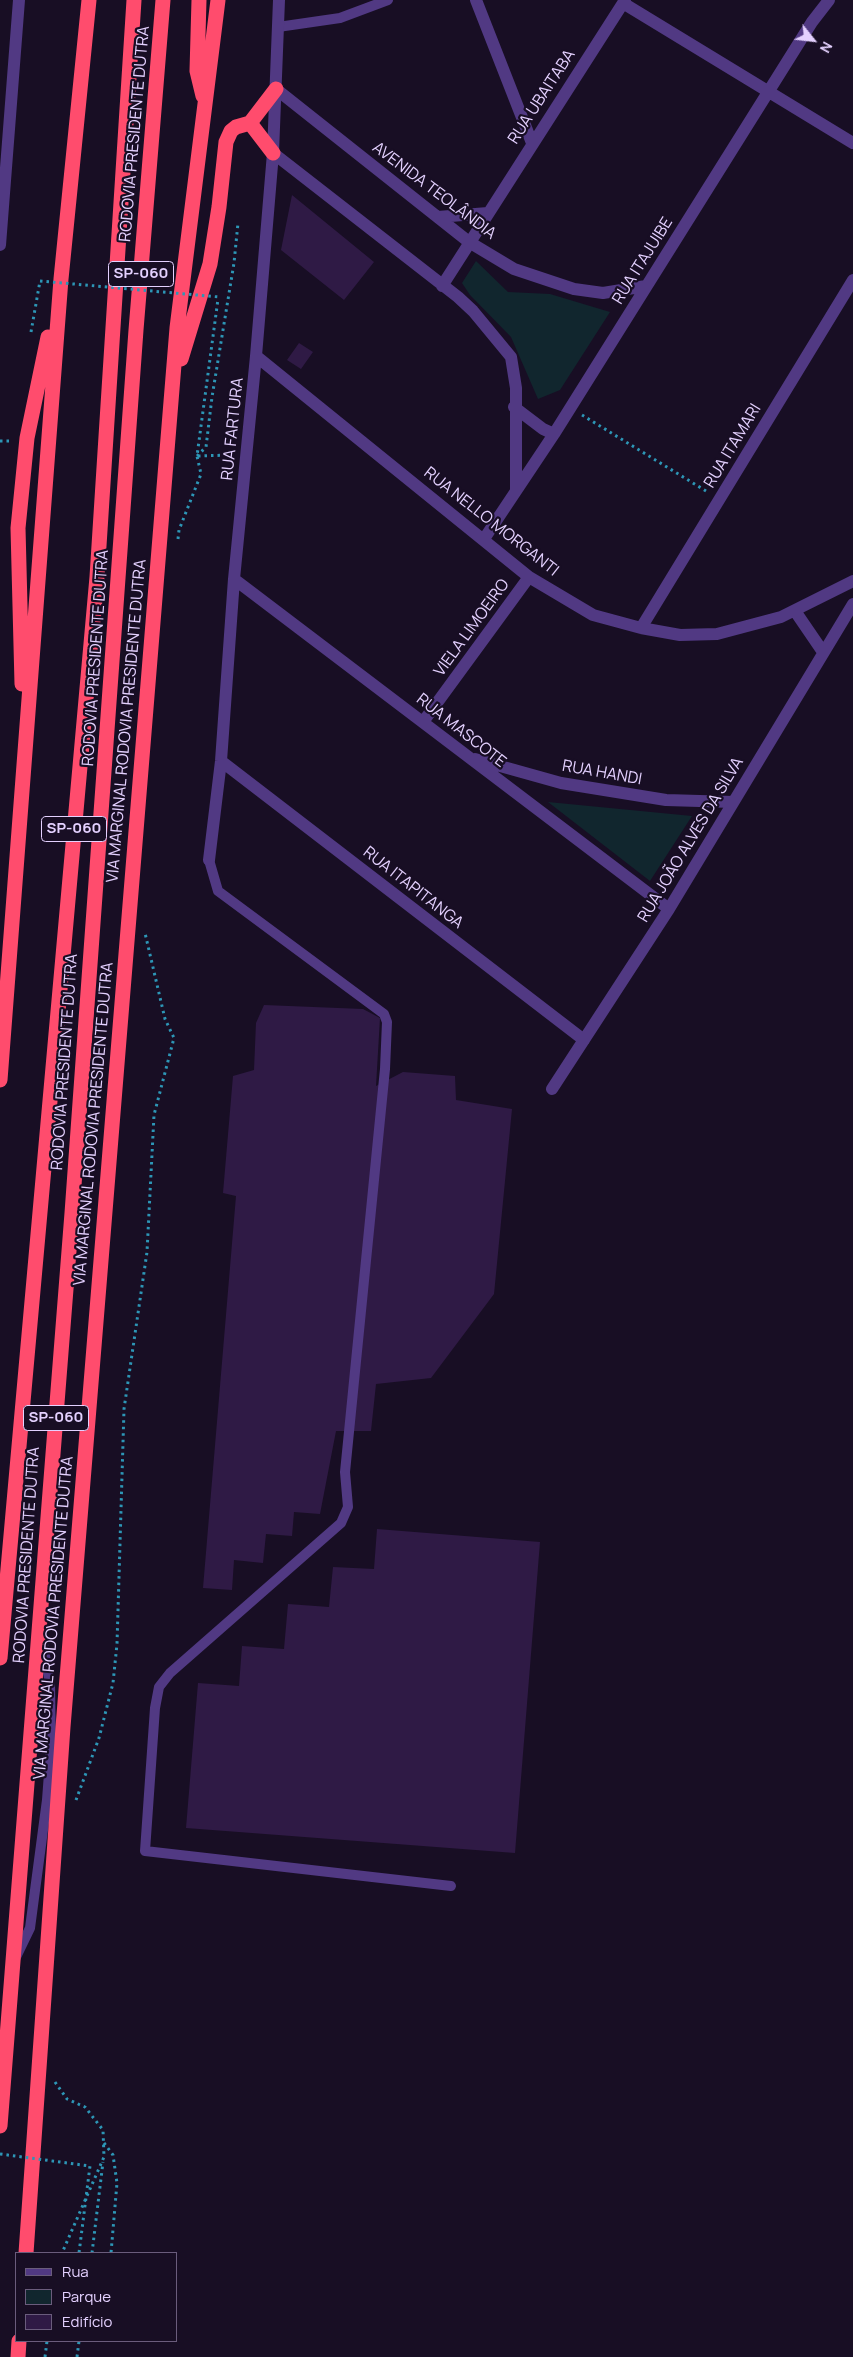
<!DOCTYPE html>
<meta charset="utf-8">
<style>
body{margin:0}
#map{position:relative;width:853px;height:2357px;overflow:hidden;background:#180e24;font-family:Manrope,sans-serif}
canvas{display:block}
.legend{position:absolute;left:15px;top:2252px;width:162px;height:90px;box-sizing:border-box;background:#180e24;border:1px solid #6a5c7c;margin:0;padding:6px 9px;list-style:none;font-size:15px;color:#e4d1ff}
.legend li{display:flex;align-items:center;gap:10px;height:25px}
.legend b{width:25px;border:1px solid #6a5c7c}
.north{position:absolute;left:788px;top:15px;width:50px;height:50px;-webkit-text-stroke:4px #180e24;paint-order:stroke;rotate:119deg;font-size:14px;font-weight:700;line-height:20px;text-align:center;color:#e4d1ff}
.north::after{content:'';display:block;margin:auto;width:18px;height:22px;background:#e4d1ff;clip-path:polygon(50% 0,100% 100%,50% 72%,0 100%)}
</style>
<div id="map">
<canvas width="853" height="2357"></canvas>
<ul class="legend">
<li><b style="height:6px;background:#513983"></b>Rua</li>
<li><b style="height:14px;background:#11262e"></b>Parque</li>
<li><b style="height:14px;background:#2f1a45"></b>Edifício</li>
</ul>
<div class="north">N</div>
</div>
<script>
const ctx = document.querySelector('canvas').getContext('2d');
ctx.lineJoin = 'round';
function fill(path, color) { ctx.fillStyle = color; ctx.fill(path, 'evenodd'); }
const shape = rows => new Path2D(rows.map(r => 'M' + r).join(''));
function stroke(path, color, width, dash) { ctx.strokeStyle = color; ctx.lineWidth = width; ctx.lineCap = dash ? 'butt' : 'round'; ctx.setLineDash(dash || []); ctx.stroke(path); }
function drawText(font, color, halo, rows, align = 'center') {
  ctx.font = font + ' Manrope,sans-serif'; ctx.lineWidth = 4.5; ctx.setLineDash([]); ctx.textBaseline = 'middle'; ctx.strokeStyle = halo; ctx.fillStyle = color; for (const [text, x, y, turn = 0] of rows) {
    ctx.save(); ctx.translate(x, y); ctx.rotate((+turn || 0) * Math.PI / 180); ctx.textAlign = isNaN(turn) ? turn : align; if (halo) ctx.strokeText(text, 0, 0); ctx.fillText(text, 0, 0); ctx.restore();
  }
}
fill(shape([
 [476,261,508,292,550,294,610,312,560,390,538,399,511,337,470,295,462,283],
 [548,802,692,816,650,881]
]), '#11262e');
fill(shape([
 [292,195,374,262,344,300,281,250],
 [299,343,313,352,301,369,287,360],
 [264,1005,363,1009,380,1018,376,1086,403,1072,455,1076,456,1100,512,1109,494,1294,431,1378,376,1384,371,1431,336,1431,320,1514,294,1512,292,1536,266,1534,263,1563,234,1560,232,1590,203,1588,236,1196,223,1193,233,1076,254,1070,256,1023],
 [377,1529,540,1542,515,1853,186,1828,198,1683,239,1686,242,1646,284,1649,288,1604,329,1607,333,1567,374,1569]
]), '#2f1a45');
stroke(shape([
 [31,332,40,281],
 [582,415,706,491],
 [0,441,12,441],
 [197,456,206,447,212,397,234,263,238,223],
 [198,456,231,455],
 [178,539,179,530,201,474,197,456,218,299],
 [76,1800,99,1738,113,1683,117,1644,124,1409,147,1252,154,1115,174,1038,165,1019,145,933],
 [55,2082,67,2099,85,2107,103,2130,104,2157,62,2253],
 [104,2143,113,2155,117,2183,111,2253],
 [92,2253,103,2162],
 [45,2357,47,2341],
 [77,2357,79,2341]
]), '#2d96b6', 3, [2.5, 4]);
stroke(shape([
 [278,27,340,18,388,0],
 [209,860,218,891,384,1014,387,1022,385,1069,345,1472,348,1507,341,1523,170,1673,159,1687,155,1708,145,1851,451,1886],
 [16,1957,30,1928,47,1800,51,1747,50,1684,43,1644]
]), '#513983', 10);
stroke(shape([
 [476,0,532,143],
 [623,3,853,143],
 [276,89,469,242,514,269,574,289,603,293,646,286],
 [273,153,458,297,473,311,511,357,516,388,516,491],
 [438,217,488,213],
 [0,245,19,0],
 [442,286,625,0],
 [256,356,529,577,593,615,641,628,680,635,717,634,781,617,853,581],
 [514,407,543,429,554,434],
 [484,539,554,434,812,22,829,0],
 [234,579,669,909],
 [795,611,823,652],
 [641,628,853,280],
 [423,722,529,577],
 [475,759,561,783,666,800,733,802],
 [221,761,584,1040],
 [209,860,221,761,234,579,256,356,273,153,279,0],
 [552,1089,669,909,853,604]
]), '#513983', 12);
stroke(shape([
 [199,0,197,71,203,96],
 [250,123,273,153],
 [181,359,210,264,219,207,226,142,231,131,236,127,250,123,276,89],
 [22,684,18,528,27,438,48,337],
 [0,1080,61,279,89,0],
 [0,1658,97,577,134,0],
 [0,2126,72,1213,136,330,163,0],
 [26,2253,63,1727,177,328,218,0],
 [18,2357,19,2341]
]), '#ff4c6d', 15);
stroke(shape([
 [40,281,219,297],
 [0,2154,90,2166,79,2253]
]), '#2d96b6', 3, [2.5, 4]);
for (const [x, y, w] of [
 [141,274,65],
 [74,829,65],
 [56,1418,65]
]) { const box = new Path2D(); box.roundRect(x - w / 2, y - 12.5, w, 25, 4); ctx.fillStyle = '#180e24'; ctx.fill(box); stroke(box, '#e4d1ff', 1); }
drawText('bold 15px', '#e4d1ff', null, [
 ["SP-060",141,274],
 ["SP-060",74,829],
 ["SP-060",56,1418]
]);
drawText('16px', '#e4d1ff', '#180e24', [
 ["RUA UBAITABA",542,97,-57],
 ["RODOVIA PRESIDENTE DUTRA",135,134,-85],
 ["AVENIDA TEOLÂNDIA",434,191,37],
 ["RUA ITAJUIBE",643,261,-58],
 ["RUA FARTURA",233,429,-84],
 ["RUA ITAMARI",733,446,-59],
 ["RUA NELLO MORGANTI",491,522,38],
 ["VIELA LIMOEIRO",472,628,-54],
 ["RODOVIA PRESIDENTE DUTRA",96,658,-86],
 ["VIA MARGINAL RODOVIA PRESIDENTE DUTRA",127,721,-85],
 ["RUA MASCOTE",461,731,38],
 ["RUA HANDI",602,773,10],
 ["RUA JOÃO ALVES DA SILVA",691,840,-59],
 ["RUA ITAPITANGA",413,888,38],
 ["RODOVIA PRESIDENTE DUTRA",65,1062,-86],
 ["VIA MARGINAL RODOVIA PRESIDENTE DUTRA",94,1124,-85],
 ["RODOVIA PRESIDENTE DUTRA",27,1555,-86],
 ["VIA MARGINAL RODOVIA PRESIDENTE DUTRA",54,1618,-85]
]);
</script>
